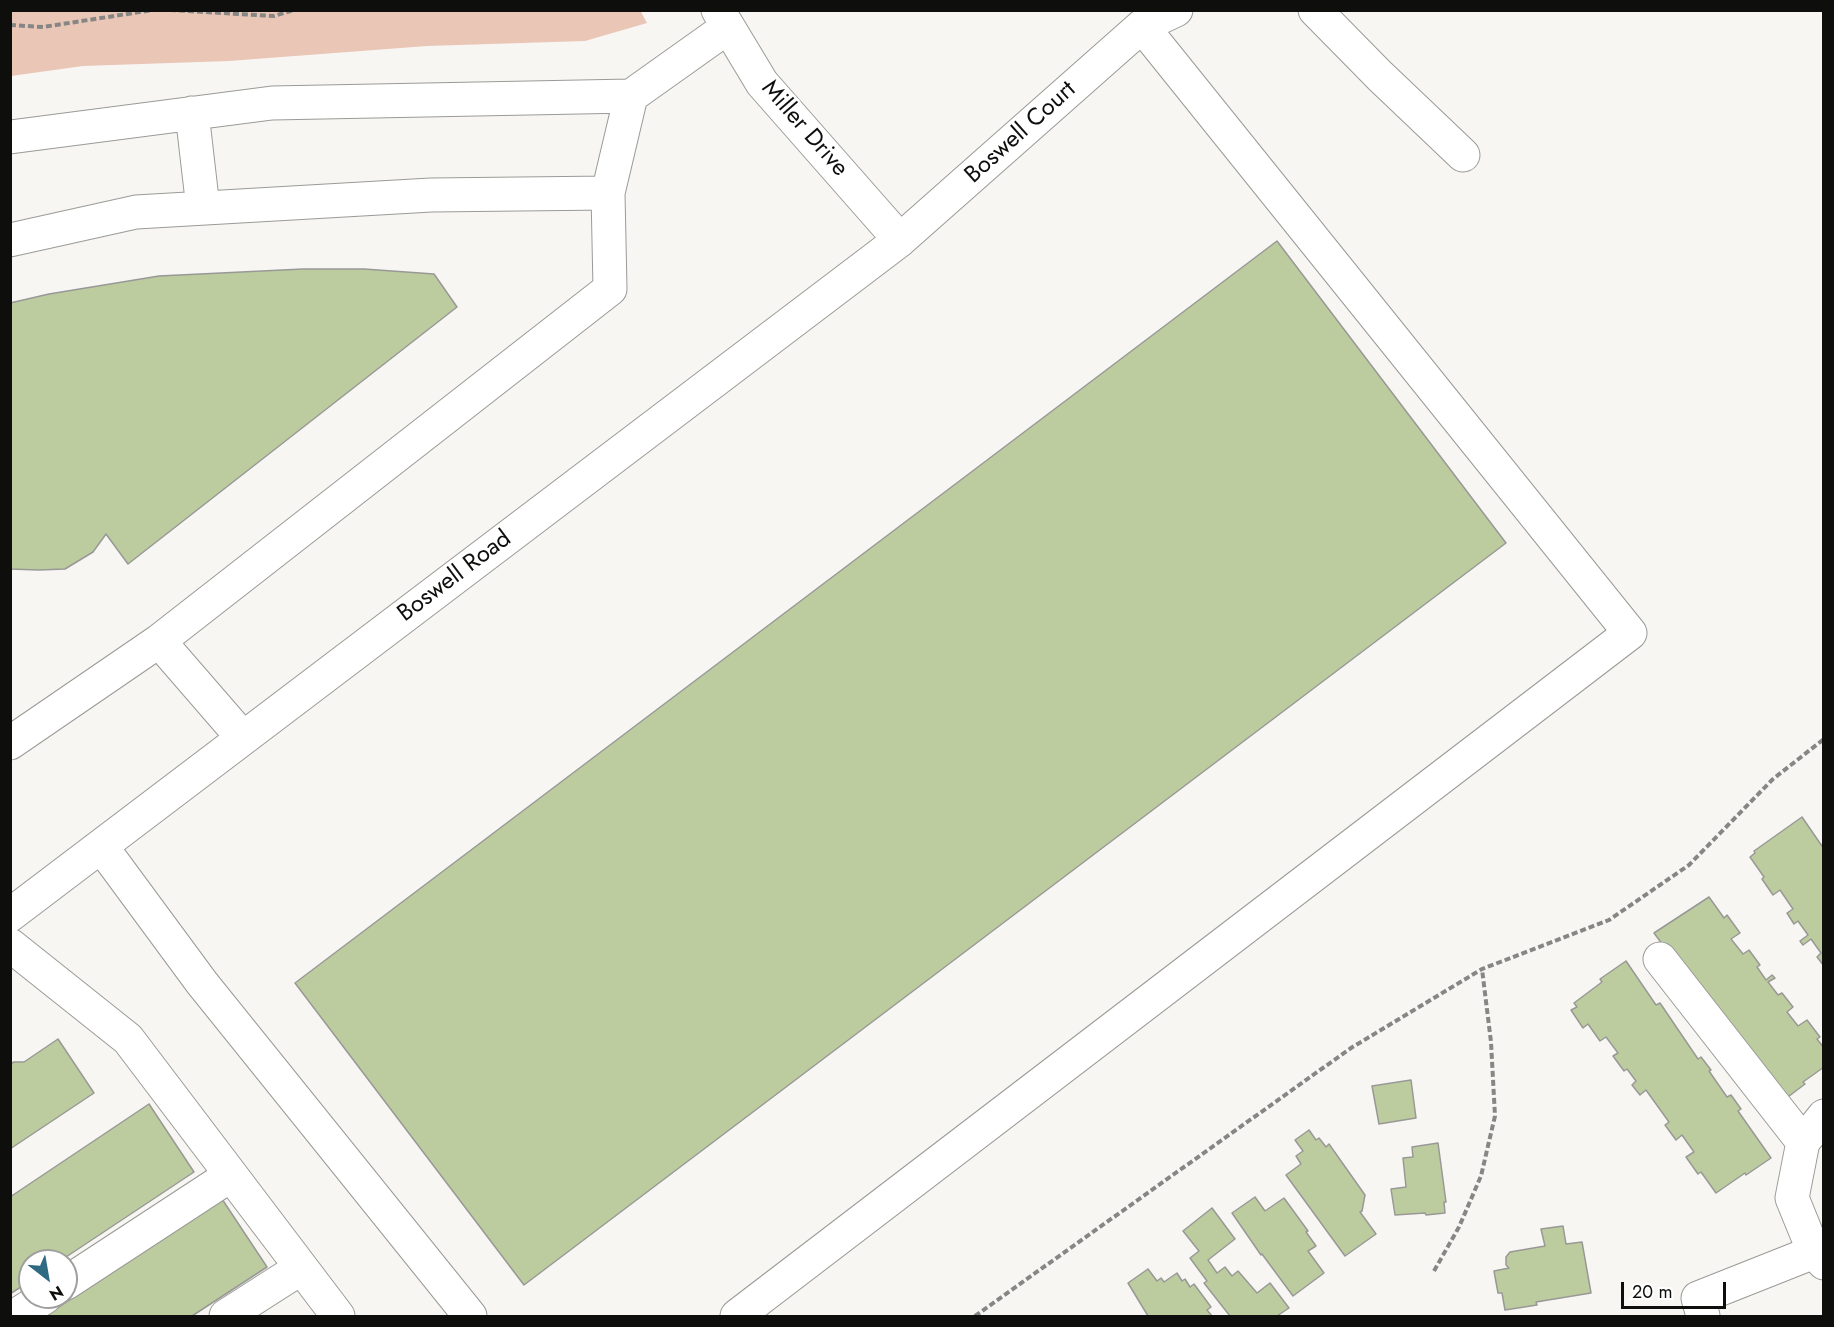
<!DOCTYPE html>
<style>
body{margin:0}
#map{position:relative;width:1834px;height:1327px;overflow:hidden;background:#f7f6f3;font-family:Jost,sans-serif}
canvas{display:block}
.frame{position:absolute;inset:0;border:12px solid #0e0e0d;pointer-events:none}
.north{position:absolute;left:18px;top:1249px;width:60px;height:60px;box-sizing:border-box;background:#fff;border:2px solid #9f9f9e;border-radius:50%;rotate:149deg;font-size:16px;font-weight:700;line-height:24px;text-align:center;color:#0e0e0d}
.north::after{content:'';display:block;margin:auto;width:21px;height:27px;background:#2e6b82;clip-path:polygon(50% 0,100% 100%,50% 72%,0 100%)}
.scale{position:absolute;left:1621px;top:1282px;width:105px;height:27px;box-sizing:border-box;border:3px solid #0e0e0d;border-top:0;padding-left:8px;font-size:18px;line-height:21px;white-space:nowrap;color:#0e0e0d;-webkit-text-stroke:4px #fff;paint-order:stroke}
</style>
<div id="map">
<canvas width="1834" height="1327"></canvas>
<div class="frame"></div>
<div class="north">N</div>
<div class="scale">20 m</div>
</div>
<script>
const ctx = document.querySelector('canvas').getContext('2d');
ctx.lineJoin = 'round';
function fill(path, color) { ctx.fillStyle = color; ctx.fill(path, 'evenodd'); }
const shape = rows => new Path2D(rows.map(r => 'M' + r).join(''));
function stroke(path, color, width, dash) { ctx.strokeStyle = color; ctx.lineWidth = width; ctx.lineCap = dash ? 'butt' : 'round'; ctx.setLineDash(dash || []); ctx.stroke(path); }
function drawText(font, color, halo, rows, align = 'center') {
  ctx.font = font + ' Jost,sans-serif'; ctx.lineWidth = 5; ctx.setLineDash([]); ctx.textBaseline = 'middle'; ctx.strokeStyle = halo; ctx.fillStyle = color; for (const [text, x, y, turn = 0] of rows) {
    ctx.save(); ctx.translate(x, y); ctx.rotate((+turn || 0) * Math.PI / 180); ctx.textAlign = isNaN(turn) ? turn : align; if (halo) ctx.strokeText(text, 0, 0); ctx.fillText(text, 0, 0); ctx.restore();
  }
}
fill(shape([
 [640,10,647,23,585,41,427,46,229,61,83,66,11,76,11,11]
]), '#eac6b6');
const building = shape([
 [1277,241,1506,543,524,1285,295,983,1277,241],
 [303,269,364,269,434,274,457,307,128,564,106,534,93,552,65,569,39,570,10,569,10,303,49,294,159,276,303,269],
 [1802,817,1824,849,1824,966,1817,957,1821,953,1811,939,1803,945,1800,941,1808,935,1798,921,1794,924,1787,913,1793,909,1780,890,1773,895,1762,879,1764,877,1750,857,1755,853,1754,851,1802,817],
 [1709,897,1724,918,1727,915,1740,933,1731,939,1743,954,1749,950,1760,965,1757,967,1766,980,1772,975,1775,978,1768,982,1778,995,1782,993,1793,1007,1787,1012,1798,1026,1807,1020,1820,1037,1817,1039,1824,1048,1824,1067,1803,1082,1805,1084,1780,1103,1654,933,1709,897],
 [1626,961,1656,1005,1660,1003,1698,1059,1701,1057,1711,1070,1709,1071,1727,1097,1731,1095,1741,1109,1738,1111,1771,1158,1746,1175,1745,1173,1716,1193,1701,1172,1698,1174,1686,1157,1694,1152,1682,1135,1676,1140,1665,1125,1669,1122,1646,1090,1640,1095,1632,1085,1636,1081,1627,1069,1624,1071,1613,1056,1618,1053,1606,1037,1600,1041,1588,1024,1583,1028,1571,1010,1577,1007,1574,1003,1602,982,1600,979,1626,961],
 [58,1039,94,1093,10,1149,10,1064,14,1062,24,1062,58,1039],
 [1411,1080,1416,1118,1379,1124,1372,1086,1411,1080],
 [149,1104,194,1172,60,1261,30,1261,30,1281,10,1294,10,1197,149,1104],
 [1309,1130,1316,1140,1319,1138,1326,1147,1329,1144,1365,1195,1362,1211,1360,1212,1376,1234,1345,1256,1286,1175,1301,1164,1296,1156,1303,1151,1295,1140,1309,1130],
 [1438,1143,1446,1202,1444,1202,1445,1213,1426,1215,1425,1213,1395,1215,1391,1189,1406,1187,1403,1158,1413,1157,1412,1147,1438,1143],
 [1255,1197,1265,1211,1284,1198,1308,1231,1306,1232,1316,1246,1308,1251,1324,1273,1293,1296,1262,1254,1261,1255,1232,1213,1255,1197],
 [222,1199,267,1267,192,1316,45,1316,222,1199],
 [1212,1208,1235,1239,1208,1260,1217,1273,1225,1267,1232,1276,1238,1271,1257,1293,1270,1283,1289,1308,1277,1316,1230,1316,1204,1283,1207,1281,1190,1258,1199,1251,1183,1231,1212,1208],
 [1563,1226,1566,1244,1582,1242,1591,1293,1536,1302,1537,1305,1505,1310,1502,1293,1498,1293,1494,1271,1509,1268,1506,1265,1506,1257,1510,1252,1545,1246,1541,1229,1563,1226],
 [1148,1269,1157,1281,1161,1278,1164,1282,1177,1273,1182,1281,1185,1279,1190,1287,1194,1284,1211,1307,1207,1310,1212,1316,1148,1316,1128,1283,1148,1269]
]);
fill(building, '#bdcc9f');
stroke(building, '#989996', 1.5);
const minor = shape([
 [718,10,762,83,900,240],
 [1315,10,1380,76,1463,155],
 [192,113,203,208],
 [10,137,272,103,631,96,728,27],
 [10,240,136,212,431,195,608,193],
 [159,641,610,289,608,193,631,96],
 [10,743,159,641,243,738],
 [101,846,202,983,470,1316],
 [10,915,900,240,1142,26,1176,10],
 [10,945,128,1039,338,1316],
 [1660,959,1803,1142],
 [1824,1116,1803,1142,1792,1198,1814,1252,1824,1263],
 [66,1283,231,1175],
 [15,1316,45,1297],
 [226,1316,301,1268],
 [737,1316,1630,633,1142,26],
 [1703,1316,1698,1298,1814,1252,1824,1246]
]);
stroke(minor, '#9a9a97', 35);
stroke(shape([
 [170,10,274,16,294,10],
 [10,25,43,27,153,10],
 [1434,1271,1459,1227,1481,1176,1495,1116,1491,1042,1482,969],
 [975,1316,1351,1048,1482,969,1609,920,1689,865,1773,779,1824,739]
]), '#868684', 4, [6, 3]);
stroke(minor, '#fff', 33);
drawText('24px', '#0e0e0d', '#fff', [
 ["Miller Drive",804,129,49],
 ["Boswell Court",1021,133,-42],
 ["Boswell Road",455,577,-37]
]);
</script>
